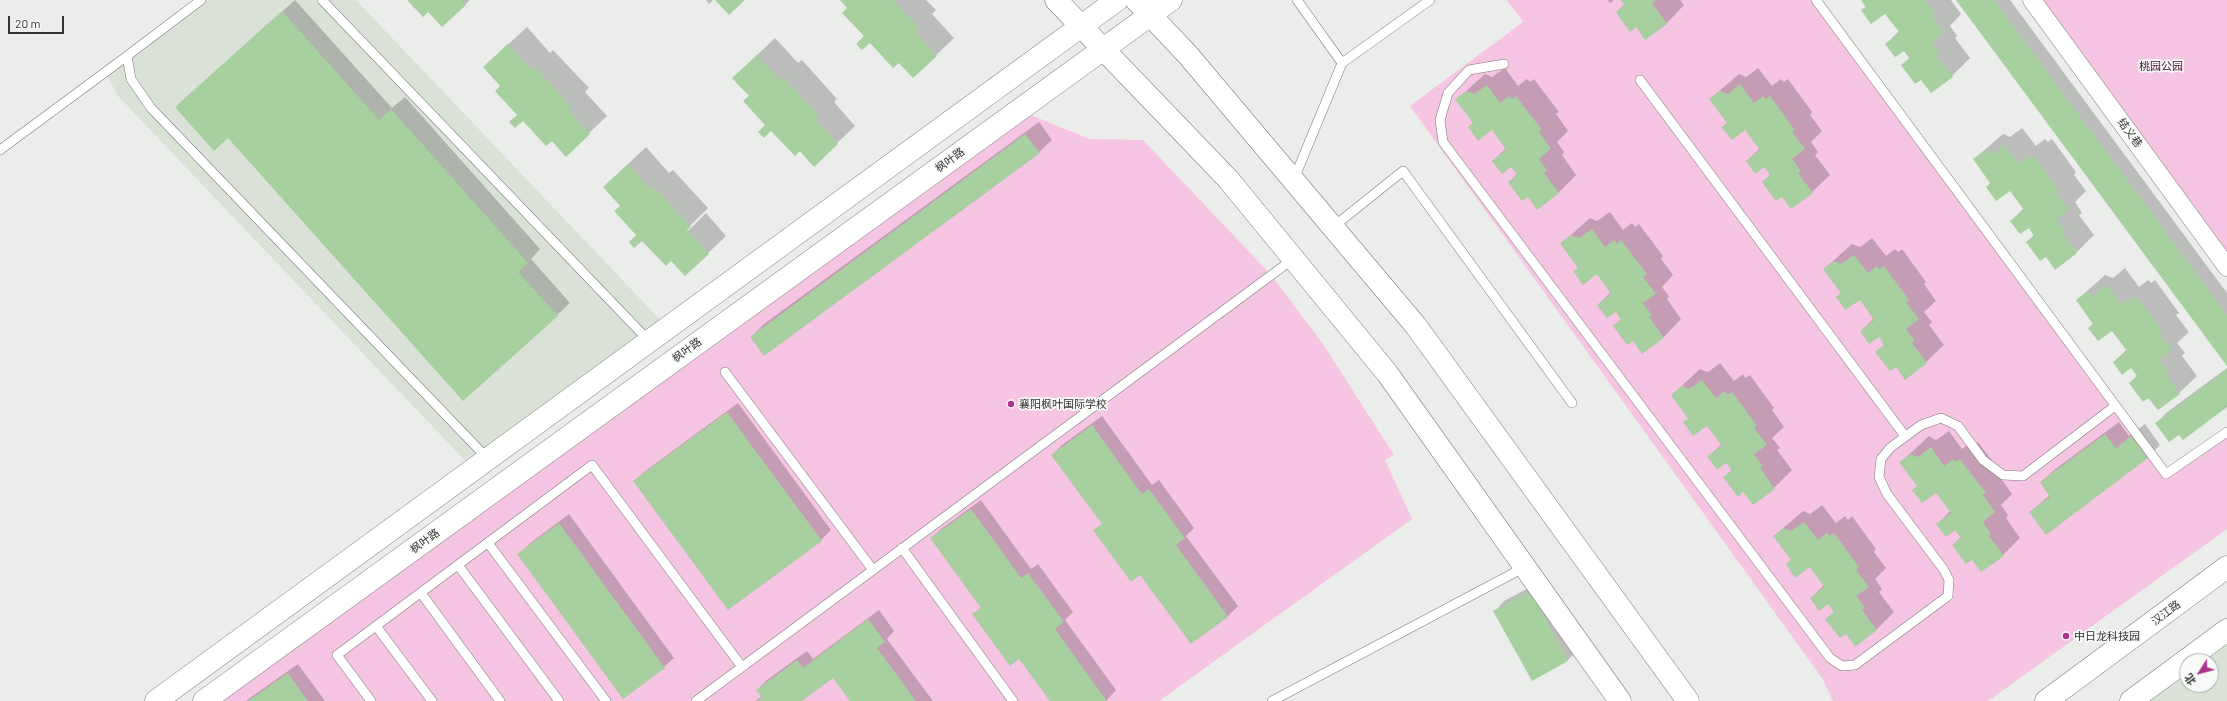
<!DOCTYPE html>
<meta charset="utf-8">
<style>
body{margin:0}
#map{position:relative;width:2227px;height:701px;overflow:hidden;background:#eaede9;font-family:Barlow,"Noto Sans SC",sans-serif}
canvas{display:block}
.north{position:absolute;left:2179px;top:653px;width:40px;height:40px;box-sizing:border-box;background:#f7faf7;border:1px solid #a9aba9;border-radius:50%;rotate:234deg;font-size:11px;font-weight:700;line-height:16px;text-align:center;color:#333433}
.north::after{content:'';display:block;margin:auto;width:14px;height:18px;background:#ab348a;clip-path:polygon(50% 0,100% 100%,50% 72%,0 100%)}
.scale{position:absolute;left:8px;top:16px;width:56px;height:18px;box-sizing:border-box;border:2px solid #333433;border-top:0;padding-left:5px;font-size:12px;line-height:14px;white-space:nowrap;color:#333433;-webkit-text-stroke:3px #f7faf7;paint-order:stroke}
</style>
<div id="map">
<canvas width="2227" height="701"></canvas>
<div class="north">北</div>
<div class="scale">20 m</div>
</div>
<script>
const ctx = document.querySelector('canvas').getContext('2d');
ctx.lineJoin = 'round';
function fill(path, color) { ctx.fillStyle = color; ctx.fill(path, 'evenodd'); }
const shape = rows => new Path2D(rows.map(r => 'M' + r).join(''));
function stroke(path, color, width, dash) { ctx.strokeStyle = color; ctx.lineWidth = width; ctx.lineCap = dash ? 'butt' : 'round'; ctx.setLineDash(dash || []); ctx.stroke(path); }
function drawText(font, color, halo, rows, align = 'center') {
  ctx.font = font + ' Barlow,"Noto Sans SC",sans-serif'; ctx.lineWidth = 3.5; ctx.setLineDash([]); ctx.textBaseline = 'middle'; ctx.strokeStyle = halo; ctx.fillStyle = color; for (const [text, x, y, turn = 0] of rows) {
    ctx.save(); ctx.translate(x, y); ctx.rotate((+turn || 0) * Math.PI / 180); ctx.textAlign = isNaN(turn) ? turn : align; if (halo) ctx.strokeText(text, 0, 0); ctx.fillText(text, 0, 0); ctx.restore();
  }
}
fill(shape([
 [199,0,356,0,668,328,473,469,118,96,105,72],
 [2227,630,2227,701,2131,701],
 [2187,661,2211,661,2211,685,2187,685]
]), '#dae2d8');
fill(shape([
 [1507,0,1816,0,2165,474,2227,432,2227,529,1988,701,1833,701,1822,678,1410,106,1523,22],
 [2032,0,2227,0,2227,267],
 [1014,113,1033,116,1090,139,1143,140,1271,275,1323,344,1394,455,1385,460,1412,519,1159,701,204,701]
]), '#f6c5e3');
fill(shape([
 [295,0,392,108,405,97,540,249,531,259,570,303,557,315,176,107],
 [408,0,470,0,442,26,428,11],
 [706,0,713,0,709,4],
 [842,0,926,0,936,10,932,14,954,38,913,77,899,61,865,36,849,7],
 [1608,0,1614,0,1610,3],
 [1622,0,1680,0,1684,5,1667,23,1646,38,1636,26,1617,12,1625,4],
 [1862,0,1951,0,1961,14,1950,26,1957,36,1955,38,1970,58,1952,76,1921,79,1902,65,1910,57,1904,49,1886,44,1899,31,1885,12,1862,10,1867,6],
 [1958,0,2010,0,2227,293,2227,364],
 [527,27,550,53,553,50,589,88,585,92,607,116,589,133,552,140,518,114,502,86,502,50],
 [775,38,798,63,802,60,837,99,834,102,855,126,814,165,800,150,766,125,750,96,733,78],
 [1505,68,1518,86,1527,79,1530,82,1534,79,1559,112,1556,114,1568,131,1557,142,1564,152,1562,155,1576,175,1559,192,1538,208,1528,196,1509,182,1517,174,1511,166,1493,161,1506,148,1492,129,1474,122,1457,99,1485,74,1492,77],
 [1758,68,1772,86,1781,79,1784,82,1788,79,1812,112,1810,115,1822,131,1811,142,1818,152,1815,155,1830,175,1812,192,1782,195,1763,182,1771,174,1765,166,1747,161,1760,148,1746,129,1723,127,1727,123,1710,99,1739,74,1746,77],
 [1039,122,1052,140,1039,152,751,337,764,324],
 [2022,128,2036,146,2045,139,2048,142,2052,139,2076,172,2074,175,2086,191,2075,202,2082,213,2079,215,2094,235,2076,253,2046,256,2027,242,2035,234,2029,226,2011,221,2024,208,2010,189,1991,183,1974,159,2003,134,2010,137],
 [646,147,669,173,673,170,708,208,683,233,685,234,706,213,726,236,685,275,671,260,637,235,621,205,604,187],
 [1610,212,1623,230,1632,223,1635,227,1639,224,1663,256,1661,259,1673,275,1662,287,1669,296,1667,299,1681,319,1664,337,1642,352,1633,340,1614,326,1622,318,1616,310,1598,305,1611,292,1597,273,1574,271,1579,267,1561,244,1590,218,1597,221],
 [1872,238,1886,256,1895,249,1898,252,1902,249,1926,282,1924,284,1936,301,1924,312,1932,322,1929,325,1944,345,1926,362,1896,365,1877,352,1885,344,1879,336,1861,331,1874,318,1860,299,1837,297,1841,293,1824,269,1852,244,1860,247],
 [2125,268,2139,287,2148,280,2151,283,2155,280,2179,313,2176,315,2189,332,2177,343,2185,353,2182,356,2197,376,2179,393,2149,396,2130,383,2138,375,2132,367,2114,362,2127,349,2112,330,2094,323,2077,300,2105,275,2113,278],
 [1720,363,1734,381,1743,374,1745,378,1750,375,1774,408,1772,410,1784,427,1772,438,1780,448,1777,450,1792,470,1774,488,1744,491,1725,477,1732,470,1726,461,1709,456,1722,444,1707,424,1689,418,1672,395,1700,369,1708,372],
 [2227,368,2227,406,2179,434,2157,423,2166,413],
 [738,403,831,530,821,540,728,608,635,481,644,472],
 [1102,416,1152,485,1159,480,1194,528,1186,536,1238,606,1228,616,1191,643,1141,574,1095,531,1103,523,1052,455,1062,445],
 [2119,422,2129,436,2145,424,2160,445,2147,458,2030,512,2050,495,2041,483,2054,470],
 [1949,431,1962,449,1972,442,1974,445,1978,442,2003,475,2000,477,2012,494,2001,505,2008,515,2006,518,2020,538,2003,555,1972,558,1953,545,1961,537,1955,529,1938,524,1950,511,1936,491,1918,485,1901,462,1929,436,1936,440],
 [981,500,1031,569,1038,564,1073,612,1065,620,1116,690,1106,701,1051,701,1019,658,974,615,982,607,932,538,941,529],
 [1822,505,1836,523,1845,516,1848,520,1852,516,1876,549,1874,552,1886,568,1875,579,1882,589,1879,592,1894,612,1876,630,1846,633,1827,619,1835,611,1829,603,1811,598,1824,585,1810,566,1791,560,1774,536,1803,511,1810,514],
 [569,514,674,658,664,667,519,554,529,544],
 [1540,582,1578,650,1568,660,1532,679,1495,611,1504,601],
 [879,610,894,631,887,639,933,701,851,701,833,677,800,701,755,701,762,696,757,690,767,680,807,651,813,659],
 [298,664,325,701,246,701,247,700]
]), '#0003');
fill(shape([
 [407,0,462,0,466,5,442,27,428,12,423,17],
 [715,0,745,0,729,15],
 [840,0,893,0,919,28,915,32,937,56,913,78,899,63,893,68,870,43,862,50,856,44,864,36,842,13,847,8],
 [1620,0,1656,0,1652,3,1667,24,1645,40,1636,27,1630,32,1616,12,1625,5],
 [1861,0,1924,0,1935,14,1932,16,1944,33,1932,42,1940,54,1937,56,1953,77,1931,93,1921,80,1915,84,1901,65,1910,59,1904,51,1895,57,1885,44,1900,33,1885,14,1871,24,1861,10,1866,7],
 [1956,0,1994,0,2227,315,2227,366],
 [282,11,379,120,391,109,528,263,518,272,558,316,463,401,228,138,214,151,175,107],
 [508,44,532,70,535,67,572,107,568,110,590,134,566,157,552,141,546,146,523,121,515,128,509,122,517,115,495,91,500,86,483,67],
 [757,55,780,80,783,77,820,117,816,120,838,144,814,167,800,151,795,156,771,131,764,138,758,132,765,125,743,101,749,96,732,78],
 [1740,84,1754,103,1763,96,1766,99,1770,96,1795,130,1792,132,1805,149,1792,159,1801,171,1798,173,1813,193,1791,209,1782,197,1776,201,1762,182,1770,175,1764,167,1755,174,1746,161,1760,150,1745,130,1732,140,1721,127,1727,123,1709,99,1720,91,1728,94],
 [1487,85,1500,103,1509,96,1512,99,1516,96,1542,130,1539,132,1551,149,1539,159,1547,170,1544,173,1559,193,1537,210,1528,197,1522,201,1508,182,1517,175,1511,167,1502,174,1492,161,1506,150,1492,130,1478,141,1468,127,1473,123,1455,99,1466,91,1474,94],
 [1025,134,1040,153,764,356,750,337],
 [2004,145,2018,163,2027,156,2030,159,2034,156,2059,191,2056,193,2069,210,2056,219,2065,231,2062,233,2077,253,2055,270,2046,257,2040,261,2026,242,2034,236,2029,228,2020,234,2010,221,2024,210,2010,191,1996,201,1986,187,1990,183,1973,159,1984,151,1992,154],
 [628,164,651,190,654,187,691,227,687,230,709,254,685,276,671,261,666,266,642,241,634,248,629,242,636,235,614,211,620,206,603,187],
 [1592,229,1605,247,1614,240,1617,244,1621,240,1647,274,1643,277,1656,294,1643,303,1652,315,1649,317,1664,338,1642,354,1633,341,1627,345,1613,326,1621,320,1616,312,1607,318,1597,305,1611,294,1597,274,1583,285,1573,271,1578,268,1560,243,1571,235,1579,238],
 [1854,255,1868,273,1877,266,1879,269,1884,266,1909,300,1906,302,1919,319,1906,329,1915,341,1912,343,1927,363,1905,380,1896,367,1890,371,1875,352,1884,345,1879,337,1869,344,1860,331,1874,320,1860,300,1845,310,1836,297,1841,293,1823,269,1834,261,1841,264],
 [2107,285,2121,304,2130,297,2132,300,2137,297,2162,331,2159,333,2172,350,2159,360,2168,371,2165,374,2180,394,2158,410,2148,398,2143,402,2129,383,2137,376,2131,368,2122,375,2113,362,2127,351,2112,331,2098,341,2088,328,2093,324,2076,300,2087,292,2094,295],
 [2227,370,2227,407,2183,440,2179,435,2169,442,2155,423],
 [1702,380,1716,398,1725,391,1727,395,1732,392,1757,426,1754,428,1767,445,1754,454,1763,466,1760,468,1775,489,1753,505,1743,492,1738,497,1723,477,1732,471,1726,463,1717,470,1707,456,1722,446,1707,426,1693,436,1683,422,1688,419,1671,395,1682,386,1689,389],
 [727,412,822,541,728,610,633,481],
 [1092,425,1142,494,1149,489,1185,538,1176,545,1228,617,1191,644,1140,575,1131,582,1093,530,1102,524,1051,455],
 [2105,434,2116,448,2131,436,2148,458,2046,535,2029,512,2050,497,2040,482],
 [1931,447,1944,466,1953,459,1956,462,1960,459,1986,493,1983,495,1995,512,1983,522,1991,534,1989,536,2004,556,1981,572,1972,560,1966,564,1952,545,1961,538,1955,530,1946,537,1936,524,1951,513,1936,493,1922,503,1912,490,1917,486,1899,462,1911,454,1918,457],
 [971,509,1021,578,1028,573,1064,622,1055,629,1107,701,1050,701,1019,659,1010,666,972,614,981,608,930,538],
 [1804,522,1818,540,1827,533,1830,536,1834,533,1859,567,1856,570,1869,587,1856,596,1865,608,1862,610,1877,630,1855,647,1846,634,1840,638,1825,619,1834,612,1828,604,1819,611,1810,598,1824,587,1810,567,1795,578,1786,564,1791,560,1773,536,1784,528,1791,531],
 [559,523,665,668,623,699,517,554],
 [1530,591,1568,661,1532,681,1493,611],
 [868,619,885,642,877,648,916,701,850,701,833,678,802,701,757,701,762,697,756,690,797,660,803,668],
 [288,673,308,701,248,701]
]), '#a7cf9f');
const lane = shape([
 [201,0,127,56,131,79,151,108,488,459],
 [322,0,649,341],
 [1297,0,1342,63],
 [1816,0,2166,474,2227,432],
 [1504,64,1469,70,1448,93,1440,120,1443,142,1830,658,1842,666,1855,665,1948,596,1949,580,1944,570,1887,494,1879,477,1881,459,1890,448,1921,425,1941,418,1958,426,1983,460,2003,475,2023,476,2115,406],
 [1640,80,1905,436],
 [0,150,127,56],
 [1294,179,1342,63,1430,0],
 [1333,227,1403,171,1572,403],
 [725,372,873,570],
 [488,543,606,701],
 [902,548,1013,701],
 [458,565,559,701],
 [421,593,500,701],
 [376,626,432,701],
 [371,701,337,655,592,465,742,667],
 [696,701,1293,259],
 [1272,701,1525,567]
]);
const street = shape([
 [2032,0,2227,267]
]);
const secondary = shape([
 [156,701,1117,0],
 [204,701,1171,0],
 [2046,701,2227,567],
 [2131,701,2227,630]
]);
const primary = shape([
 [1056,0,1228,179,1387,373,1620,701],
 [1136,0,1188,55,1416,326,1688,701]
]);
stroke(lane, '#797b78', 10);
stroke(street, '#797b78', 19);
stroke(secondary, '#797b78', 23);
stroke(primary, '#797b78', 23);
stroke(lane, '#fff', 9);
stroke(street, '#fff', 18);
stroke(secondary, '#fff', 22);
stroke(primary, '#fff', 22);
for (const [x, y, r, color] of [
 [1011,404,4,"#ab348a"],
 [2066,636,4,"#ab348a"]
]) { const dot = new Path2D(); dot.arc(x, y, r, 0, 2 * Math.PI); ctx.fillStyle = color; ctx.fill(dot); stroke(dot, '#f7faf7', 1.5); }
drawText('11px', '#4a0a3a', '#f7faf7', [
 ["桃园公园",2161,66]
]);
drawText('11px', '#333433', '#f7faf7', [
 ["结义巷",2130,133,54],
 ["枫叶路",950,160,-36],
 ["枫叶路",687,350,-36],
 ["枫叶路",425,541,-36],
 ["汉江路",2166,613,-37]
]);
drawText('11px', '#333433', '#f7faf7', [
 ["襄阳枫叶国际学校",1019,404],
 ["中日龙科技园",2074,636]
], 'left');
</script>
